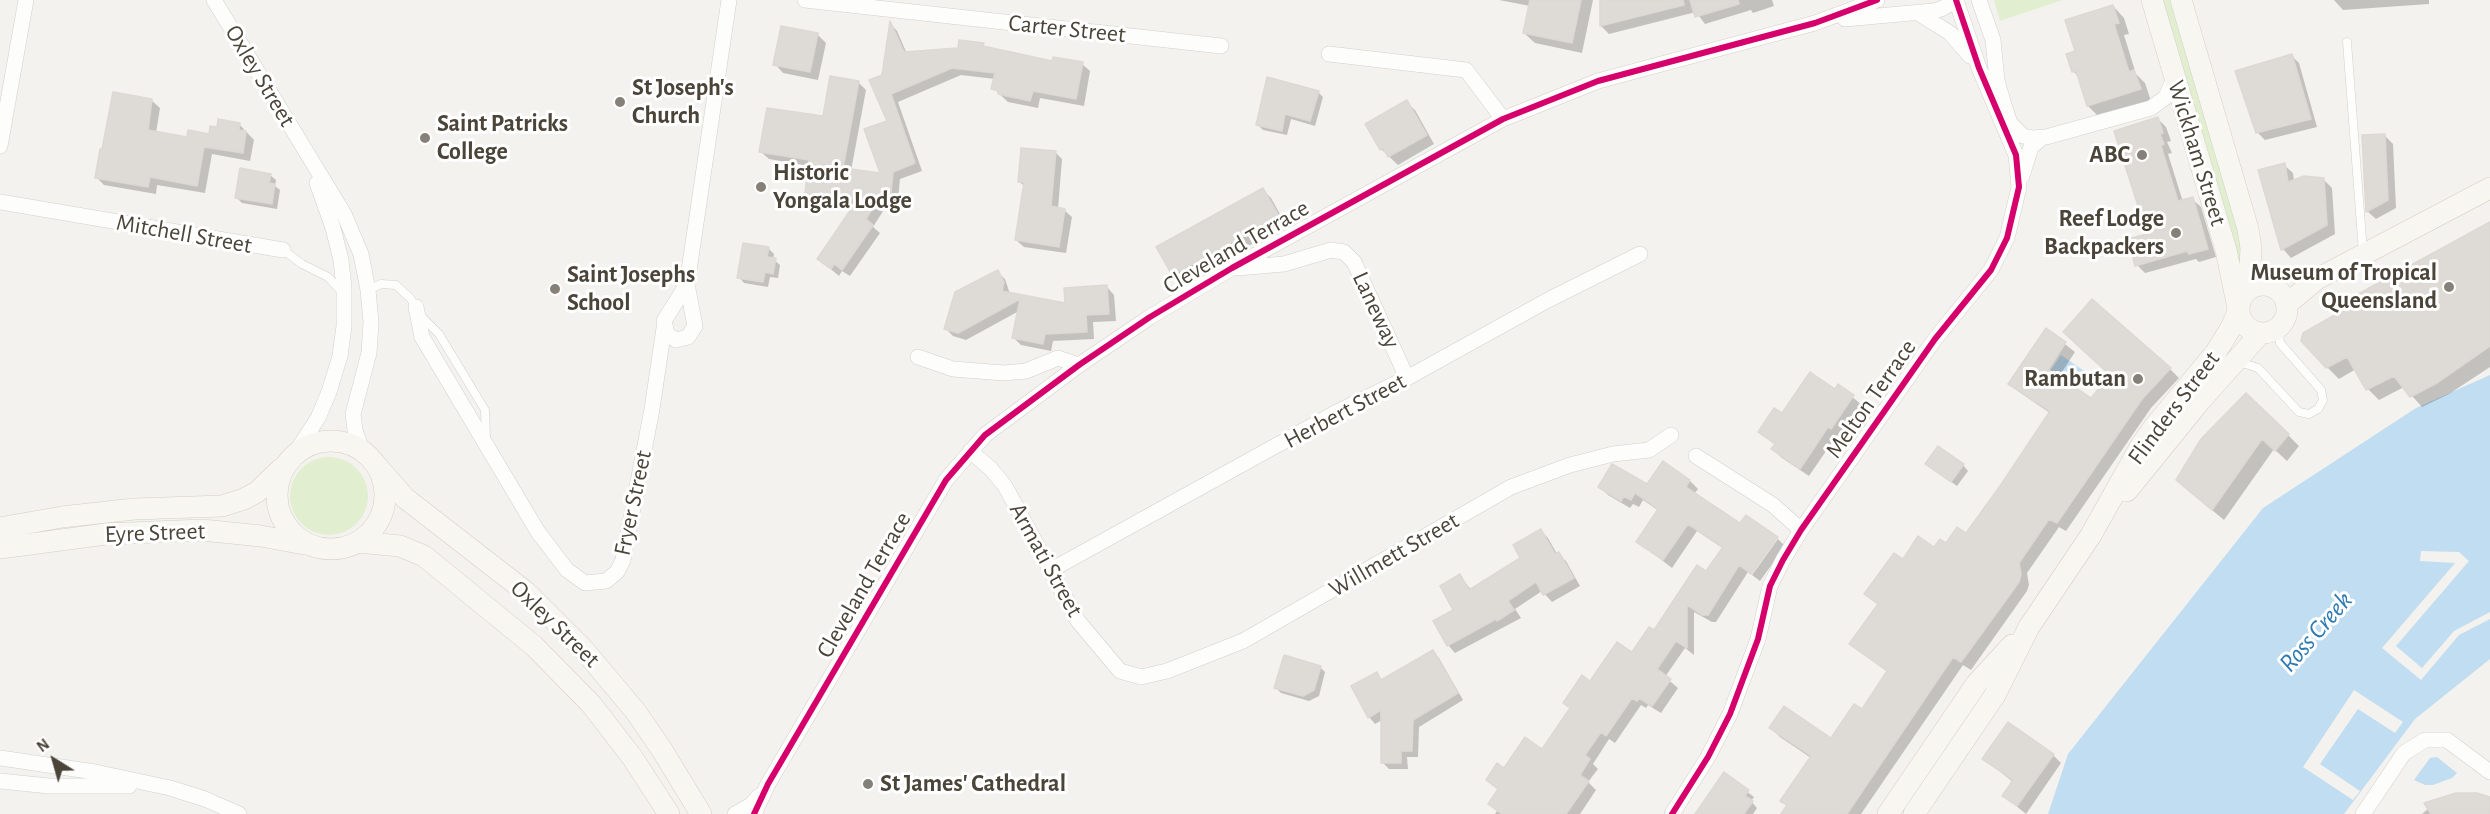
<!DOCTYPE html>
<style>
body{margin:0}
#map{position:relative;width:2490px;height:814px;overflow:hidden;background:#f4f2ee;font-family:"Alegreya Sans",sans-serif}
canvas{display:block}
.north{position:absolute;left:24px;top:730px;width:60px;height:60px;-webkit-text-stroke:4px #fff;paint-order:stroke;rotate:323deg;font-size:16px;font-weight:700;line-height:24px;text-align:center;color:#4b4439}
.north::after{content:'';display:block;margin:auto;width:21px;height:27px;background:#4b4439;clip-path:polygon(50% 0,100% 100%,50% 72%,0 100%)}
</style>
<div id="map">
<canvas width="2490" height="814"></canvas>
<div class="north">N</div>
</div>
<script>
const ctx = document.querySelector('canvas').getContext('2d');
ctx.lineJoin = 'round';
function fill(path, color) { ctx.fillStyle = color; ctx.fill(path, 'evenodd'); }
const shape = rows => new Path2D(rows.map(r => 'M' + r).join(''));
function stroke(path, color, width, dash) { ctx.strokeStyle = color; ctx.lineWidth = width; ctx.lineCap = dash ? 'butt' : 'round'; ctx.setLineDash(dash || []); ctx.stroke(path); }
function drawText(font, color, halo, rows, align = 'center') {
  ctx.font = font + ' "Alegreya Sans",sans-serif'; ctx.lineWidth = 6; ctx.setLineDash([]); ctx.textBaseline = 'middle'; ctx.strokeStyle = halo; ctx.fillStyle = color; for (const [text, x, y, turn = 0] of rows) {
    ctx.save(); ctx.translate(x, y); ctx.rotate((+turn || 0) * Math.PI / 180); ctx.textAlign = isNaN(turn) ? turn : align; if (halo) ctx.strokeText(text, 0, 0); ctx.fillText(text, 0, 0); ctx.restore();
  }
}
fill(shape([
 [1994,0,2063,0,2000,21],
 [2162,0,2174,0,2240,225,2244,260,2240,262],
 '290 496a39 39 0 1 1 78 0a39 39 0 1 1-78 0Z'
]), '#e1eecf');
fill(shape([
 [2061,355,2087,373,2076,389,2050,371],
 [2490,375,2490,659,2415,719,2344,814,2048,814,2068,754,2263,508,2416,408],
 [2437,757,2457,773,2452,778,2433,785,2425,785,2414,780,2430,758]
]), '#c0ddf1');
fill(shape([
 [2421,551,2459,552,2469,561,2396,646,2422,668,2454,631,2490,612,2490,619,2459,635,2421,680,2382,648,2455,563,2420,561],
 [2354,690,2403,722,2395,733,2358,709,2320,764,2360,791,2353,800,2303,767]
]), '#f4f2ee');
fill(shape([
 [1499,0,1593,0,1582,53,1535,43,1524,33,1530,6],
 [1601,0,1772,0,1774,6,1753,13,1751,10,1705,24,1696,12,1609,34,1601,26],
 [2334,0,2429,0,2429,4,2343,10],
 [2113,6,2124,18,2129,34,2124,35,2136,74,2145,83,2151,101,2099,117,2088,106,2079,77,2073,71,2077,52],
 [891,24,897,31,907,54,959,50,983,45,987,48,1053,63,1082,64,1090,71,1084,106,1040,98,1038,108,1008,102,993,88,995,79,961,75,898,102,922,171,900,179,897,210,885,208,873,227,880,233,850,276,842,271,839,276,819,259,856,205,814,200,806,192,809,166,769,159,761,152,824,118,858,82,866,90,851,171,882,174,889,122,884,76],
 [817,34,826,43,818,80,783,73,775,64],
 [2292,56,2299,63,2317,127,2265,140,2257,132],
 [1318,92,1323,97,1315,126,1291,119,1287,135,1263,130,1258,125],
 [151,100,160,108,156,133,188,139,210,135,239,124,254,140,250,161,212,154,205,193,157,185,156,194,104,185,96,177],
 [1406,102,1415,110,1434,144,1398,165,1381,149],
 [2158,119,2166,127,2171,141,2167,142,2172,153,2168,154,2183,202,2192,199,2201,207,2216,257,2199,262,2196,259,2145,273,2137,265,2148,235],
 [2385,136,2393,144,2396,208,2376,219,2367,211],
 [1055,152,1062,159,1058,209,1064,210,1072,217,1066,253,1024,247,1016,240,1025,187,1019,181],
 [2284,165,2293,173,2294,181,2323,179,2332,188,2335,234,2291,258,2283,249,2260,171],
 [270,175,276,180,275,186,280,190,277,209,242,203,236,197],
 [1263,190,1271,198,1286,225,1182,283,1173,274],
 [2490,224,2490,367,2449,394,2422,407,2404,387,2379,400,2368,389,2356,369,2339,379,2327,367],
 [768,248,774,254,773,259,780,265,778,278,770,277,768,287,744,283,739,277],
 [997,272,1005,279,1010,294,1066,304,1107,287,1114,295,1116,321,1093,322,1094,339,1053,341,1051,351,1021,345,1014,338,1019,311,966,340,953,336,945,328],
 [2047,330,2075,352,2058,378,2092,400,2170,369,2179,378,2151,408,2066,531,2059,527,2027,573,2029,585,2027,591,1971,670,1963,665,1861,814,1783,814,1788,807,1782,801,1811,758,1780,737,1771,728,1831,740,1862,712,1888,672,1851,644,1879,606,1866,594,1904,561,1967,535,2050,413,2019,392,2010,383],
 [1839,386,1862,405,1840,437,1837,435,1809,476,1782,458,1773,449,1776,445,1759,431,1783,415,1835,392],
 [2288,435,2299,446,2287,461,2274,449,2224,520,2189,491,2202,440],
 [1963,465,1968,471,1957,486,1933,469],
 [1690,481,1698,489,1694,494,1741,525,1776,537,1750,574,1748,572,1716,622,1712,622,1694,612,1694,655,1685,648,1665,677,1678,688,1661,713,1648,705,1646,708,1641,705,1615,743,1609,739,1593,764,1598,769,1588,782,1596,790,1580,814,1495,814,1497,811,1490,804,1499,790,1488,780,1542,751,1571,709,1565,703,1632,654,1707,573,1724,549,1697,531,1672,568,1638,542,1659,511,1643,500,1639,507,1633,504,1630,508,1608,495,1600,487,1647,486],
 [1541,531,1548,538,1557,554,1566,561,1580,586,1552,602,1542,591,1515,609,1521,618,1455,653,1448,645,1460,576,1472,591,1522,558],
 [1778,539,1785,546,1760,581,1752,575],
 [1432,652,1439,658,1463,700,1419,727,1418,757,1407,757,1408,769,1389,769,1382,762,1382,720,1375,724,1369,717,1376,674,1383,681],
 [1320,667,1325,672,1319,696,1309,701,1281,693,1276,688],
 [2053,755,2061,763,2026,814,2004,796,2013,782,1984,759],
 [1724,774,1754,797,1751,801,1757,808,1753,814,1695,814],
 [2490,798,2490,814,2422,814,2429,808]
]), '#0003');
const building = shape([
 [1530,0,1581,0,1572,43,1523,33,1530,0],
 [1600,0,1683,0,1684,5,1600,26,1600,0],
 [1690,0,1738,0,1739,4,1695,17,1690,0],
 [2113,5,2119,23,2114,24,2129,72,2134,70,2141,89,2087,106,2076,71,2072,72,2066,54,2075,51,2065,20,2113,5],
 [890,21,904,52,958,48,959,40,984,43,983,46,1052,61,1053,57,1083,62,1076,99,1033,91,1030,101,998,94,999,91,991,89,995,73,952,68,891,94,915,163,893,172,890,203,877,201,866,219,873,225,842,270,834,264,831,269,817,259,858,199,805,193,809,160,759,152,767,108,823,116,830,76,859,81,843,168,880,173,864,129,887,121,869,80,882,75,890,21],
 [781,26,818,33,810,72,773,65,781,26],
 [2292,54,2311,119,2256,133,2235,71,2292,54],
 [1267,77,1319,91,1310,121,1285,114,1282,131,1256,125,1267,77],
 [113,92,152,99,148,130,187,137,188,130,209,134,210,126,217,127,218,119,240,123,239,130,246,131,243,153,204,147,197,186,150,177,148,187,95,178,100,149,102,149,113,92],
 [1407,100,1427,135,1388,157,1383,148,1380,150,1365,124,1407,100],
 [2158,117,2163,133,2160,134,2164,144,2161,146,2178,201,2193,197,2208,249,2189,254,2187,251,2135,266,2128,239,2147,234,2114,131,2158,117],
 [2385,134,2388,200,2366,212,2362,135,2385,134],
 [1021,148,1056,151,1051,206,1065,209,1059,247,1015,240,1024,182,1018,182,1021,148],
 [2285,163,2288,182,2304,176,2324,178,2327,225,2281,250,2258,170,2285,163],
 [240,168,271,174,269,183,275,184,272,204,235,198,240,168],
 [1263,188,1279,216,1172,275,1156,247,1263,188],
 [2490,222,2490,346,2437,383,2410,397,2394,376,2366,390,2347,357,2326,368,2301,341,2303,333,2342,311,2338,305,2490,222],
 [743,243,769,247,767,257,776,258,773,274,765,272,763,282,737,278,743,243],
 [998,270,1004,282,1002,291,1065,303,1064,288,1107,285,1109,314,1086,315,1087,332,1045,334,1043,344,1012,338,1020,299,958,333,944,329,955,292,998,270],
 [2092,299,2171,368,2142,399,2057,523,2049,519,2019,563,2021,574,2019,582,1961,662,1953,657,1847,814,1781,814,1787,805,1780,801,1811,756,1769,728,1784,706,1831,738,1854,704,1862,709,1887,671,1849,644,1878,604,1864,594,1894,553,1903,559,1918,536,1934,547,1940,539,1946,543,1957,527,1966,533,2000,486,2050,411,2008,384,2046,328,2066,342,2048,370,2091,398,2110,375,2063,332,2092,299],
 [1810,372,1835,389,1838,384,1854,395,1831,429,1828,427,1800,469,1771,449,1775,444,1758,432,1774,408,1782,413,1810,372],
 [2246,393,2289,434,2275,451,2262,439,2212,510,2176,480,2201,439,2246,393],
 [1938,446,1964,464,1951,482,1925,464,1938,446],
 [1663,461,1690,480,1686,487,1740,523,1746,515,1778,537,1751,574,1739,565,1708,615,1702,615,1687,605,1687,648,1676,641,1657,669,1671,679,1652,706,1639,698,1637,701,1632,698,1606,736,1601,732,1585,755,1590,759,1580,775,1589,781,1566,814,1502,814,1488,804,1498,789,1486,780,1497,763,1504,768,1525,737,1542,749,1570,708,1563,703,1582,675,1590,681,1617,642,1632,652,1649,627,1654,630,1697,565,1706,571,1723,547,1688,524,1663,560,1636,542,1658,509,1635,493,1631,500,1624,496,1621,501,1598,487,1612,464,1647,484,1663,461],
 [1541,529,1555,554,1559,552,1574,578,1543,595,1536,582,1508,601,1514,610,1497,621,1496,619,1447,646,1433,621,1453,610,1440,586,1460,574,1469,590,1520,558,1513,545,1541,529],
 [1433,650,1458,693,1413,720,1412,751,1401,751,1401,763,1381,763,1381,710,1368,718,1351,686,1377,672,1381,680,1433,650],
 [1284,655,1321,666,1314,690,1303,696,1274,688,1284,655],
 [2008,722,2054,754,2017,806,2002,796,2013,780,1982,759,2008,722],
 [1724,772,1749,790,1745,796,1753,801,1744,814,1695,814,1724,772],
 [2456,793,2477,793,2490,797,2490,814,2431,814,2424,803,2456,793]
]);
fill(building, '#dedbd6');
stroke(building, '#dcd9d4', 1.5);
const lane = shape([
 [2347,42,2363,252],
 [283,250,302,264,328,277,341,291],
 [368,290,381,284,396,285,411,299,421,316,439,334,485,410,486,438],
 [2238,364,2246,364,2258,368,2299,412,2309,414,2318,409,2323,400,2321,390,2280,343,2279,334,2283,323]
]);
const street = shape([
 [214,0,344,214,361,254,368,290,371,322,369,353,353,414,355,430,362,451],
 [805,0,1221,46],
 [1979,0,1993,40,1997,81,2005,108,2010,123,2023,136,2033,138,2046,137,2151,108,2166,97,2174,78],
 [1918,13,1950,33,1970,56],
 [1845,19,1933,11,1941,9,1957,0],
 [1329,54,1466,70,1503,119],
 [0,146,26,0],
 [2022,176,2031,147,2042,138],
 [0,202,283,250],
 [1237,268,1284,264,1331,250,1344,252,1354,262,1407,378],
 [687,284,664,321,667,334,676,340,688,337,695,326,687,284,729,0],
 [416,307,422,337,538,532,567,570,585,583,606,581,617,572,623,560,652,409,664,328],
 [918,357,953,369,1004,373,1026,371,1058,358,1079,365],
 [970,451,990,468,1005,486,1078,621,1120,671,1141,677,1167,671,1243,641,1511,487,1570,465,1613,454,1649,450,1671,435],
 [294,455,318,418,329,392,340,356,344,326,344,288,341,260,333,228,317,183],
 [1696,456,1773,505,1801,530],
 [1051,570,1335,413,1407,378,1548,300,1640,254],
 [0,758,95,772,170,788,205,799,239,814],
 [0,781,49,786,129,786],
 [735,814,751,805,759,796],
 [754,814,768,784,946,480,985,435,1079,365,1150,317,1232,268,1503,119,1598,81,1815,23,1877,0],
 [1672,814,1708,757,1730,714,1758,639,1770,586,1783,560,1801,530,1935,339,1991,270,2007,238,2019,187,2016,155,1979,68,1956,0],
 [2363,814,2404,753,2425,740,2447,740,2490,772]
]);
const secondary = shape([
 [2152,0,2226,250,2238,308],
 [2181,0,2248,229,2251,248,2249,289],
 '2239 309a24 24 0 1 1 48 0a24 24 0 1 1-48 0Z',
 [2287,304,2317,279,2490,188],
 '277 495a54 54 0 1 1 108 0a54 54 0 1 1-108 0Z',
 [376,465,405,498,526,592,584,650,636,712,662,750,701,814],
 [2127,491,2200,401,2260,334],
 [0,528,62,517,134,509,222,506,244,499,257,492,282,468],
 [358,542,400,546,424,556,534,646,591,704,632,757,669,814],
 [0,548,106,534,202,530,261,536,304,544],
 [1888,814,1977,683,2012,645],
 [1914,814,1995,695,2029,627,2091,535,2142,444,2155,426,2216,352,2232,326,2238,311]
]);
stroke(lane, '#d2d0cb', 9);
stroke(street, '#d2d0cb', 16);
stroke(secondary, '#d3cfc5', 22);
stroke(lane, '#fdfdfc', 8);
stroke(street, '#fdfdfc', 15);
stroke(secondary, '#f7f6f1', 21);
stroke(shape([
 [754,814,768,784,946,480,985,435,1079,365,1150,317,1232,268,1503,119,1598,81,1815,23,1877,0],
 [1672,814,1708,757,1730,714,1758,639,1770,586,1783,560,1801,530,1935,339,1991,270,2007,238,2019,187,2016,155,1979,68,1956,0]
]), '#d6006c', 6);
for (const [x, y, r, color] of [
 [620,102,6,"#868178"],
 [425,138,6,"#868178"],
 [2142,155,6,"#868178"],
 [761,187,6,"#868178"],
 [2176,233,6,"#868178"],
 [2449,287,6,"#868178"],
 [555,289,6,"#868178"],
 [2138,379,6,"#868178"],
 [868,784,6,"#868178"]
]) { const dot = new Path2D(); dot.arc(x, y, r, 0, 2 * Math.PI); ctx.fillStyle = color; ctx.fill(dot); stroke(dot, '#fff', 2); }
drawText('24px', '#4b4439', '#fff', [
 ["Carter Street",1067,29,6],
 ["Oxley Street",260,76,59],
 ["Wickham Street",2197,153,73],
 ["Mitchell Street",184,234,10],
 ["Cleveland Terrace",1236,247,-30],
 ["Laneway",1376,310,65],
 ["Melton Terrace",1871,399,-55],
 ["Flinders Street",2174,408,-53],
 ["Herbert Street",1345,411,-28],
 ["Fryer Street",633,503,-78],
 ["Eyre Street",155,533,-2],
 ["Willmett Street",1394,555,-30],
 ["Armati Street",1046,560,61],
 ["Cleveland Terrace",864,585,-60],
 ["Oxley Street",555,624,44]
]);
drawText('bold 24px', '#4b4439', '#fff', [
 ["St Joseph's",632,88],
 ["Church",632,116],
 ["Saint Patricks",437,124],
 ["College",437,152],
 ["ABC",2130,155,"right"],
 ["Historic",773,173],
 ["Yongala Lodge",773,201],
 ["Reef Lodge",2164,219,"right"],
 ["Backpackers",2164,247,"right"],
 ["Museum of Tropical",2437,273,"right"],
 ["Queensland",2437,301,"right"],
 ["Saint Josephs",567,275],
 ["School",567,303],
 ["Rambutan",2126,379,"right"],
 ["St James' Cathedral",880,784]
], 'left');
drawText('italic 26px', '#2e7ab2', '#fff', [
 ["Ross Creek",2316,632,-49]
]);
</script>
